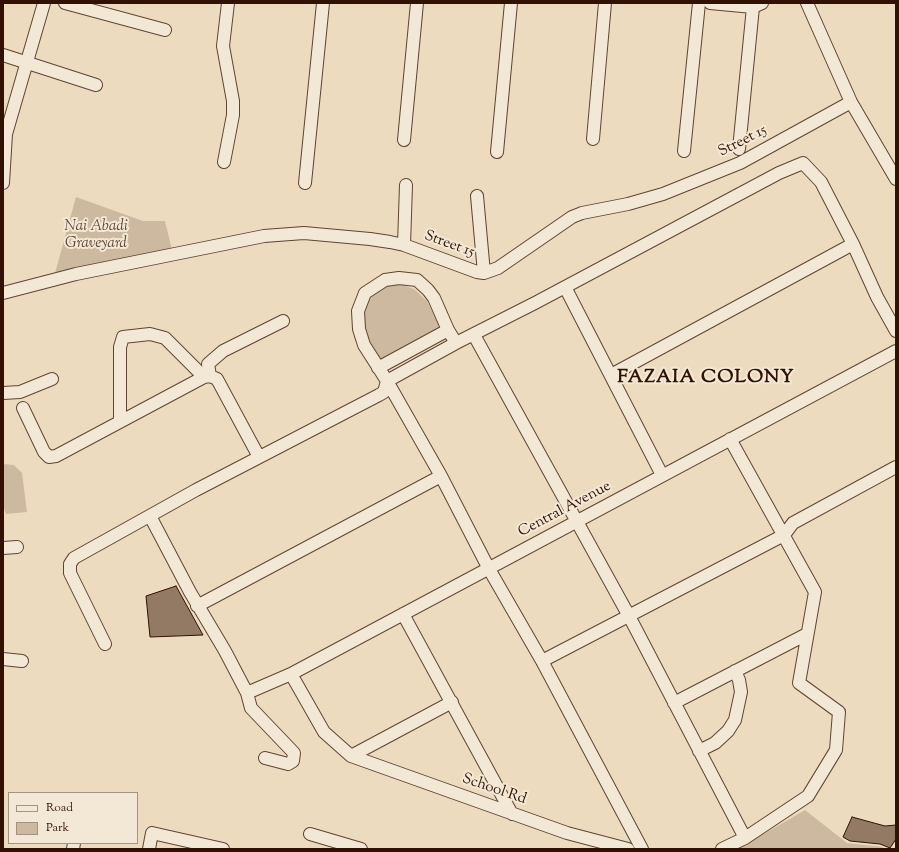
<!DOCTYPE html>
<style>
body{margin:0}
#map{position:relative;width:899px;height:852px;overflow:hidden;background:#eddbc0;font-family:"Sorts Mill Goudy",serif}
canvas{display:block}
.frame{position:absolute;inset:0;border:4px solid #301102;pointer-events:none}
.legend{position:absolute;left:8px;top:792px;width:130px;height:52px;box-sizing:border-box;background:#f3e8d6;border:1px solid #a59281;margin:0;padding:5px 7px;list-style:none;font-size:12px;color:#301102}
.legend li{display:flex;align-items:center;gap:8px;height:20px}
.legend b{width:20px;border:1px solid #a59281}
</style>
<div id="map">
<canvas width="899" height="852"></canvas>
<div class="frame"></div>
<ul class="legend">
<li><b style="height:5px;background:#f3e8d6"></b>Road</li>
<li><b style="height:11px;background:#cdb9a0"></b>Park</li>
</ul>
</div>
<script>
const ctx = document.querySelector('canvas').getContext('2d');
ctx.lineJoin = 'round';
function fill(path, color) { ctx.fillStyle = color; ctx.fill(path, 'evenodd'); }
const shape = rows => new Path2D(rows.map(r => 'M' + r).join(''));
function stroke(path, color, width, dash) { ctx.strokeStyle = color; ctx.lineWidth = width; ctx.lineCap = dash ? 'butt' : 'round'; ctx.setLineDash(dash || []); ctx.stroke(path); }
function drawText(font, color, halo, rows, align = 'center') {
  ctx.font = font + ' "Sorts Mill Goudy",serif'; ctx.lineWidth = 4; ctx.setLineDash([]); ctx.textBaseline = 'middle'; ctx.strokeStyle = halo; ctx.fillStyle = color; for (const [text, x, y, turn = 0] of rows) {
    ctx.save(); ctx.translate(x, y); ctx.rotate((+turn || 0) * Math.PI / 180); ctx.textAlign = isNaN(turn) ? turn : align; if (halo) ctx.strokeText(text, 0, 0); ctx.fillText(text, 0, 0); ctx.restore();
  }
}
fill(shape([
 [76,197,143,221,165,221,172,250,55,273],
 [398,283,414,289,427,301,441,329,382,360,378,357,364,331,363,308,368,299,380,289,389,285],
 [3,464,14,465,22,473,27,512,6,514,3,506],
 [805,810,847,843,883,847,882,849,738,849]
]), '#cdb9a0');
const building = shape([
 [176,586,203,635,150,637,146,596,176,586],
 [852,817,885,826,896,825,896,839,890,848,880,844,850,841,843,837,852,817]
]);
fill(building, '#927a65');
stroke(building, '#301102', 1);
const minor = shape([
 [65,3,165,30],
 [710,3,753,7,762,3],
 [807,3,851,102,896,179],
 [3,55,96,85],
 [593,139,605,3],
 [404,140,417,3],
 [739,149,753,7],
 [684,151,699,3],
 [497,152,511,3],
 [224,162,233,115,233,101,223,46,228,3],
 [3,183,6,134,44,3],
 [305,183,323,3],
 [477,196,484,273],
 [404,245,406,185],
 [565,287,662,475],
 [3,293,76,274,264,236,304,233,370,239,390,242,404,245,477,272,484,273,498,268,572,217,582,213,628,204,663,194,740,163,851,102],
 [474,335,629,616,745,838],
 [456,343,448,330,434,298,428,290,417,280,399,278,385,280,365,293,358,311,359,329,364,345,387,381,441,476,489,569,542,661,642,849],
 [378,368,448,330],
 [611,375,853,244],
 [210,376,208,364,223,351,283,321],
 [3,393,20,392,52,379],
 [23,408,44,452,49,457,56,456,204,377,210,376,217,379,259,457],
 [120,422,120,347,123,337,150,334,165,338,204,377],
 [150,516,190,592,225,651,247,693,251,708,294,753,293,761,288,764,265,758],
 [3,548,17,547],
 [197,606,441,476],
 [403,614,512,814],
 [105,644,70,573,70,564,74,558,196,490,379,395,384,392,387,381,456,343,535,303,779,173,803,163,821,182,853,244,877,297,896,331],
 [3,659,22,661],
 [542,661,784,535,793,523,896,467],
 [291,674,324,732,351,756,567,833,628,849],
 [247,693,291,674,896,351],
 [674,703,807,634],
 [699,751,715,743,728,731,735,720,741,692,739,680,735,671],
 [351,756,452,702],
 [310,834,361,849],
 [73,849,74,843],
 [149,849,152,833,223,849],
 [722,849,745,838,808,796,836,750,839,712,799,683,815,592,730,439]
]);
stroke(minor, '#5f4432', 14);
stroke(minor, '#f3e8d6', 12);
drawText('15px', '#301102', '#f3e8d6', [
 ["Street 15",743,142,-27],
 ["Street 15",449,245,20],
 ["Central Avenue",565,510,-28],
 ["School Rd",494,790,19]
]);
drawText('italic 15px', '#5f4331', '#f3e8d6', [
 ["Nai Abadi",96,227],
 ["Graveyard",96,244]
]);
ctx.letterSpacing = '1px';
drawText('bold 19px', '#301102', '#f3e8d6', [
 ["FAZAIA COLONY",706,379]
]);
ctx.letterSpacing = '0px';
</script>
